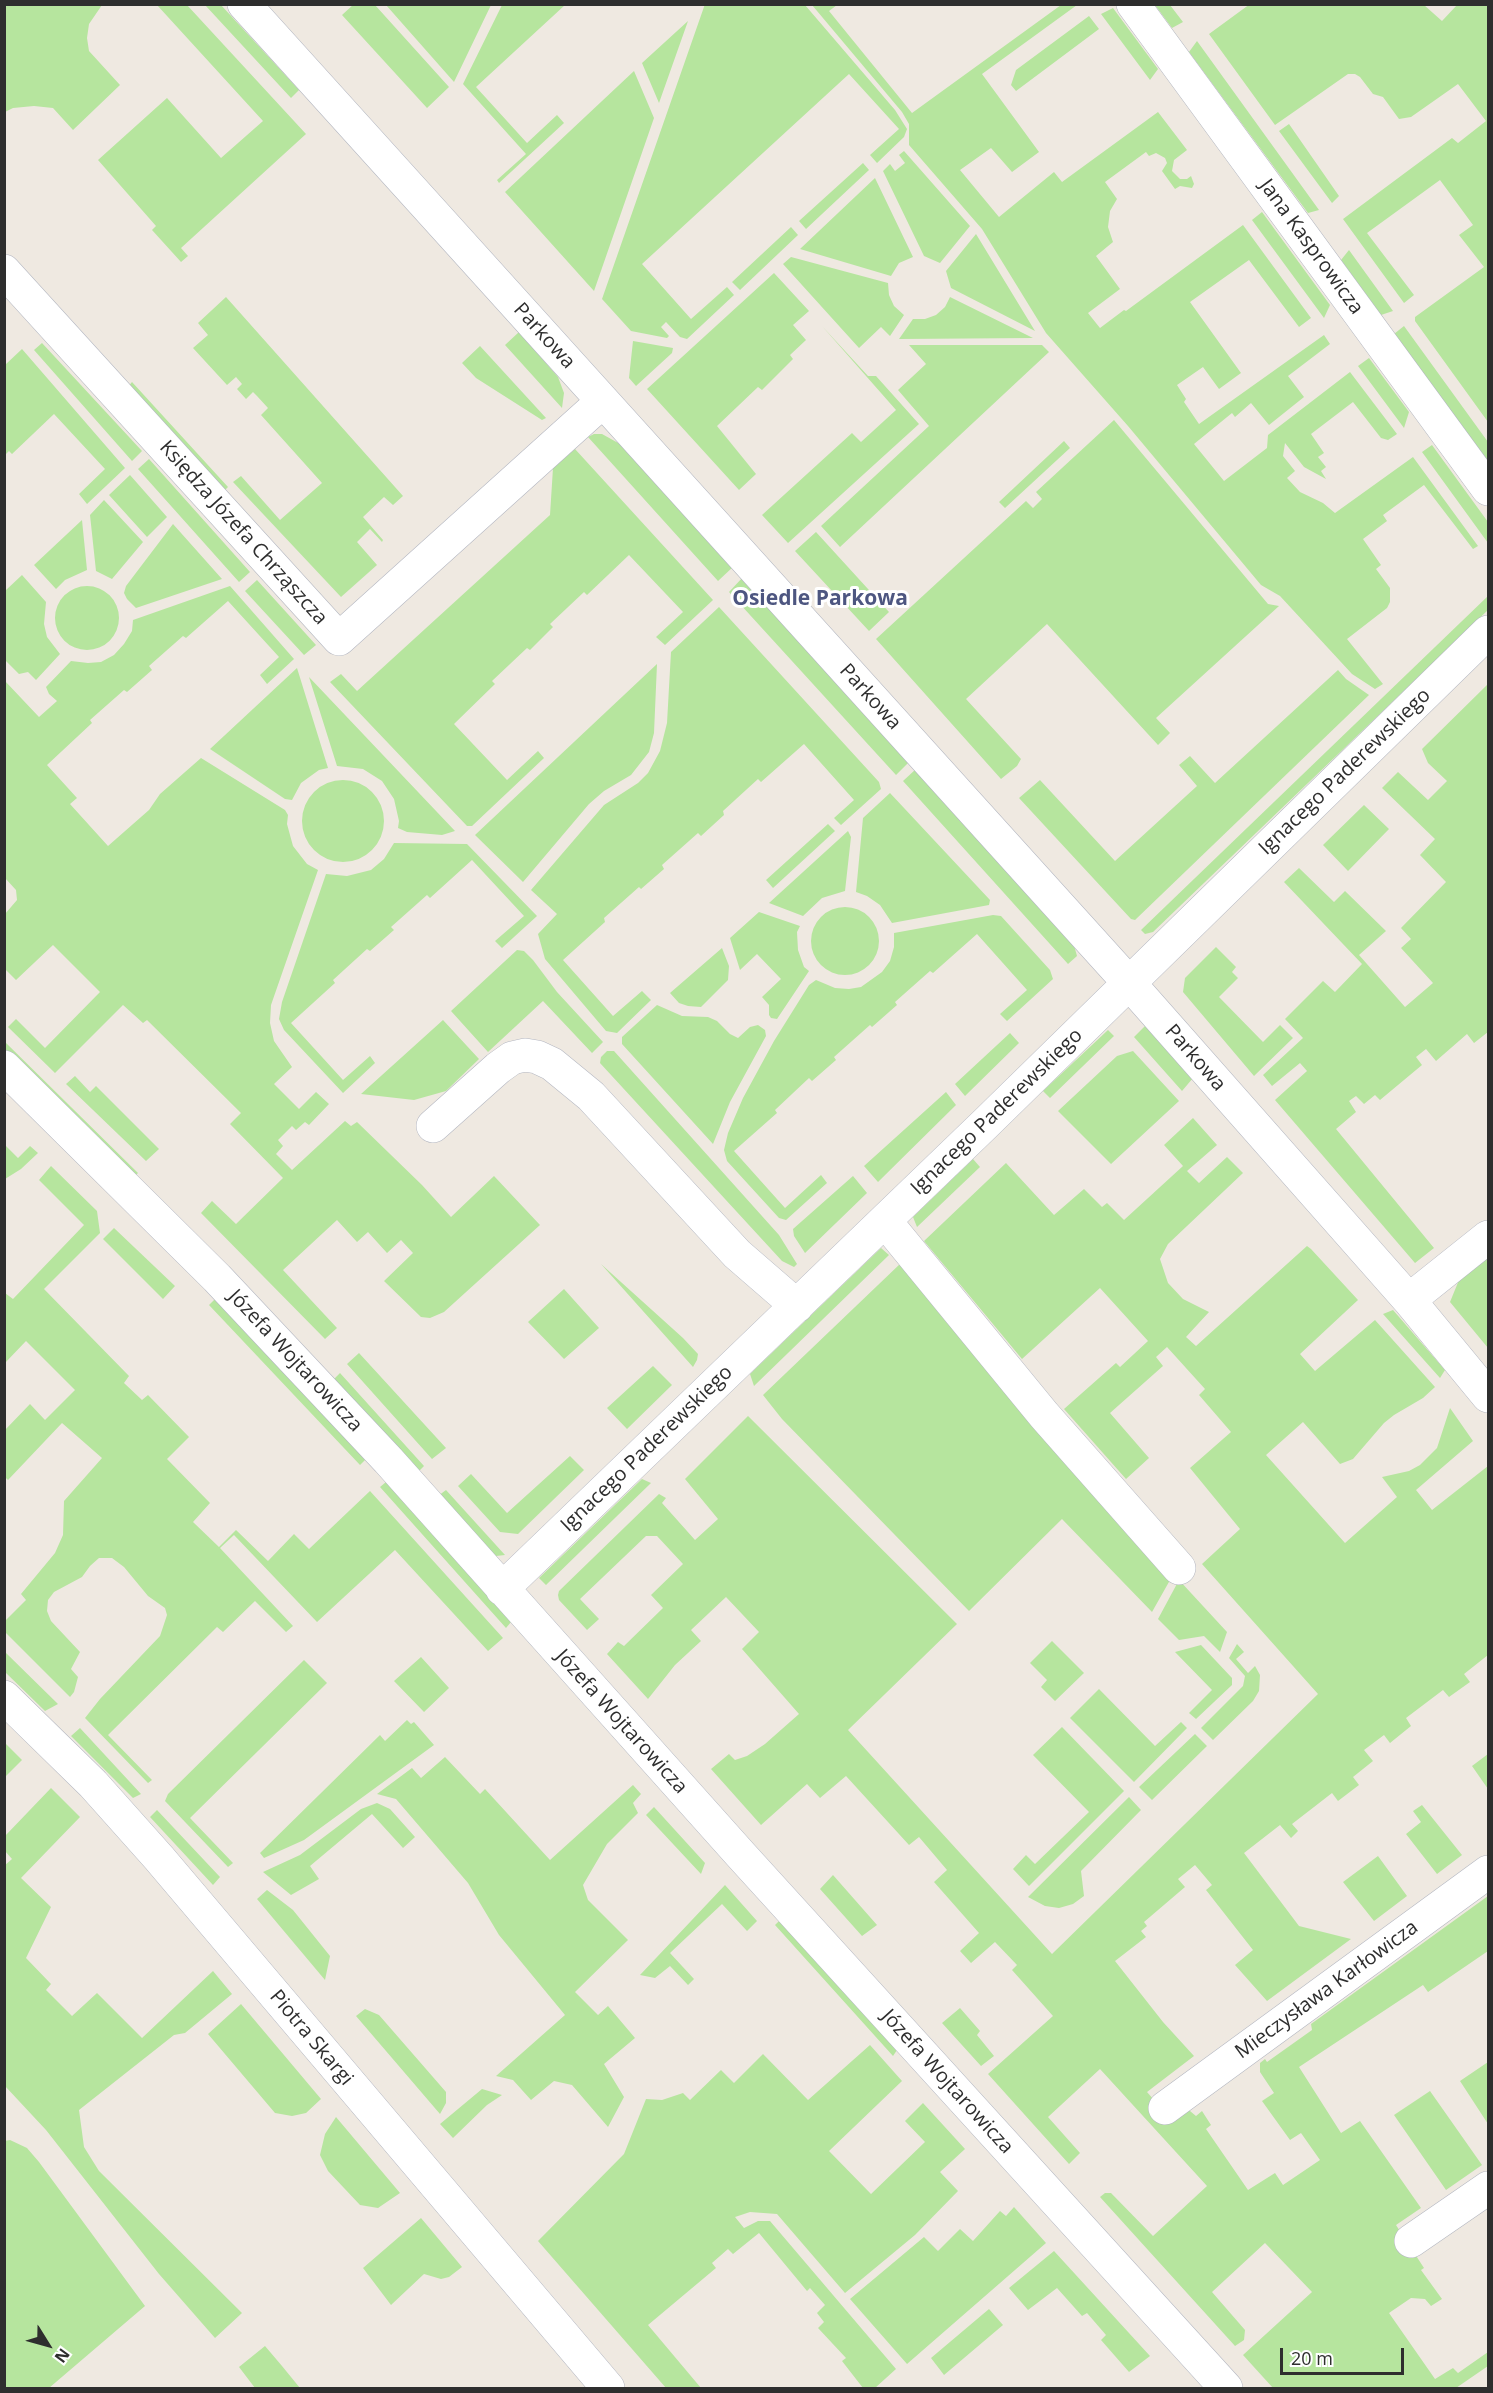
<!DOCTYPE html>
<meta charset="utf-8">
<style>
body{margin:0}
#map{position:relative;width:1493px;height:2393px;overflow:hidden;background:#efe9e1;font-family:"Open Sans",sans-serif}
canvas{display:block}
.frame{position:absolute;inset:0;border:6px solid #2e2e2e;pointer-events:none}
.north{position:absolute;left:18px;top:2315px;width:60px;height:60px;-webkit-text-stroke:4px #fff;paint-order:stroke;rotate:127deg;font-size:16px;font-weight:700;line-height:24px;text-align:center;color:#2e2e2e}
.north::after{content:'';display:block;margin:auto;width:21px;height:27px;background:#2e2e2e;clip-path:polygon(50% 0,100% 100%,50% 72%,0 100%)}
.scale{position:absolute;left:1280px;top:2348px;width:124px;height:27px;box-sizing:border-box;border:3px solid #2e2e2e;border-top:0;padding-left:8px;font-size:18px;line-height:21px;white-space:nowrap;color:#2e2e2e;-webkit-text-stroke:4px #fff;paint-order:stroke}
</style>
<div id="map">
<canvas width="1493" height="2393"></canvas>
<div class="frame"></div>
<div class="north">N</div>
<div class="scale">20 m</div>
</div>
<script>
const ctx = document.querySelector('canvas').getContext('2d');
ctx.lineJoin = 'round';
function fill(path, color) { ctx.fillStyle = color; ctx.fill(path, 'evenodd'); }
const shape = rows => new Path2D(rows.map(r => 'M' + r).join(''));
function stroke(path, color, width, dash) { ctx.strokeStyle = color; ctx.lineWidth = width; ctx.lineCap = dash ? 'butt' : 'round'; ctx.setLineDash(dash || []); ctx.stroke(path); }
function drawText(font, color, halo, rows, align = 'center') {
  ctx.font = font + ' "Open Sans",sans-serif'; ctx.lineWidth = 6; ctx.setLineDash([]); ctx.textBaseline = 'middle'; ctx.strokeStyle = halo; ctx.fillStyle = color; for (const [text, x, y, turn = 0] of rows) {
    ctx.save(); ctx.translate(x, y); ctx.rotate((+turn || 0) * Math.PI / 180); ctx.textAlign = isNaN(turn) ? turn : align; if (halo) ctx.strokeText(text, 0, 0); ctx.fillText(text, 0, 0); ctx.restore();
  }
}
fill(shape([
 [5,4,102,5,89,24,87,38,89,51,120,85,73,130,53,108,34,106,13,108,5,112],
 [354,4,375,5,449,87,427,108,342,15],
 [705,4,805,5,895,110,907,129,904,137,877,163,870,155,899,129,849,74,642,264,691,319,727,287,734,295,687,339,680,337,666,322,661,327,669,336,667,338,631,331,602,299],
 [1250,4,1424,5,1442,21,1457,5,1488,5,1488,422,1415,321,1415,317,1484,267,1459,235,1473,225,1440,180,1367,233,1414,295,1404,303,1343,219,1452,138,1458,143,1486,121,1458,84,1411,117,1399,119,1383,97,1373,94,1360,77,1355,74,1348,74,1275,125,1209,34],
 [157,5,187,5,306,134,181,248,188,256,181,262,152,230,156,226,98,160,167,98,221,158,263,121],
 [205,5,221,5,299,90,291,98],
 [386,5,491,5,454,82],
 [502,5,565,5,476,87,527,143,557,115,564,123,499,183,497,180,526,154,463,84],
 [812,5,837,5,829,11,912,113,1061,5,1077,5,982,74,1039,152,1012,172,991,148,960,170,999,217,1054,172,1062,182,1158,112,1187,150,1174,160,1172,171,1180,179,1187,179,1191,176,1194,184,1192,188,1180,186,1175,189,1162,171,1167,163,1165,158,1156,153,1149,156,1146,152,1105,182,1117,199,1110,211,1108,227,1113,242,1096,256,1120,289,1088,313,1100,328,1124,310,1126,311,1243,225,1311,318,1299,327,1249,260,1190,302,1241,373,1219,389,1203,367,1177,385,1186,399,1184,402,1199,424,1324,335,1330,344,1288,376,1304,397,1269,425,1251,403,1235,417,1232,413,1194,444,1224,481,1267,448,1268,435,1350,372,1397,434,1388,440,1381,438,1353,402,1311,434,1324,453,1318,457,1326,467,1321,471,1326,479,1304,467,1285,443,1283,456,1295,471,1287,478,1300,492,1323,503,1335,513,1413,457,1478,546,1473,549,1424,485,1383,515,1387,521,1363,539,1381,565,1376,569,1390,588,1390,602,1387,608,1347,639,1383,684,1375,689,1352,674,1280,596,1261,585,1128,426,1046,333,982,229,909,145,909,124,902,112],
 [1155,5,1170,5,1183,22,1172,28],
 [1113,8,1158,69,1150,80,1101,14],
 [1089,16,1099,29,1016,91,1011,85,1016,70],
 [688,21,659,103,642,63],
 [1197,41,1319,210,1308,213,1189,52],
 [634,71,654,118,594,291,505,192],
 [1289,124,1339,196,1332,203,1279,131],
 [904,151,970,226,940,263,924,256,883,171,890,164,895,171,905,163,899,155],
 [863,163,869,170,806,229,799,221],
 [875,178,913,257,899,263,891,276,800,249],
 [1262,212,1330,305,1324,318,1252,220],
 [791,227,798,235,740,290,732,282],
 [976,234,1035,331,951,288,946,271],
 [1349,250,1393,311,1381,315,1341,260],
 [791,257,888,283,889,295,894,306,904,315,890,336,881,327,859,348,783,264],
 [774,273,809,311,793,325,806,340,790,355,793,359,762,390,758,387,717,426,756,474,739,490,647,389],
 [226,297,403,496,393,505,384,497,363,517,383,540,382,542,370,529,357,542,377,565,341,597,233,482,241,476,280,520,322,483,261,415,268,408,257,396,253,392,246,399,237,389,242,384,236,377,227,385,193,348,208,335,198,323],
 [950,297,1033,338,899,339,913,319,925,319,936,315,945,307],
 [822,326,868,376,876,376,919,424,788,543,762,515,852,433,861,442,896,410],
 [1404,326,1488,442,1488,461,1394,334],
 [519,332,558,377,564,393,562,408,505,345],
 [633,341,673,348,672,353,636,386,629,378],
 [42,343,142,451,132,461,34,350],
 [909,345,1042,345,1049,352,840,547,821,526,929,426,898,390,926,364],
 [480,346,546,418,542,420,476,378,462,363],
 [22,349,125,468,87,504,79,494,105,469,54,414,12,454,9,451,5,455,5,365],
 [1369,358,1409,412,1404,428,1358,366],
 [132,382,228,487,222,493,127,388],
 [1114,420,1268,604,1279,606,1156,718,1170,733,1158,745,1047,624,966,699,1021,759,1017,766,1001,779,876,639,1026,501,1033,508,1042,499,1036,492],
 [594,434,602,434,620,444,734,566,718,581,588,437],
 [1064,441,1070,448,1005,508,999,502],
 [1432,445,1488,522,1488,543,1422,452],
 [575,449,713,600,665,645,656,637,683,612,629,555,587,595,584,592,550,624,553,627,530,650,527,648,492,681,495,684,454,724,507,780,538,751,544,758,472,826,467,826,330,682,341,674,357,691,550,515,553,468],
 [149,459,250,572,239,582,138,469],
 [130,475,167,517,147,537,109,495],
 [104,500,143,542,112,579,96,571,90,515],
 [82,520,87,570,65,580,56,589,34,565],
 [173,524,222,579,136,608,127,599,124,593,126,586],
 [816,532,889,612,869,631,795,551],
 [22,575,46,602,44,624,47,637,60,654,36,680,28,672,19,674,5,660,5,591],
 [743,577,910,761,896,775,729,592],
 [257,580,316,645,304,655,245,591],
 '55 618a32 32 0 1 1 64 0a32 32 0 1 1-64 0Z',
 [230,586,294,659,267,684,260,675,279,657,228,601,186,638,183,636,149,666,152,670,127,692,124,690,90,720,92,723,47,765,77,798,70,804,108,846,149,810,160,794,201,758,285,810,288,815,287,824,293,846,307,864,318,870,271,1005,270,1023,274,1041,292,1067,274,1084,299,1109,316,1092,329,1104,309,1125,305,1122,296,1130,292,1126,278,1140,283,1146,276,1154,292,1170,345,1121,351,1126,357,1122,422,1185,451,1217,494,1176,540,1225,444,1312,430,1318,421,1317,384,1281,413,1253,401,1240,387,1253,368,1232,357,1242,337,1220,283,1270,337,1328,325,1339,201,1213,212,1201,236,1224,283,1178,230,1124,241,1113,147,1020,143,1023,123,1005,55,1073,8,1027,16,1019,45,1048,100,992,53,945,16,980,5,969,5,914,17,900,16,890,5,878,5,681,39,717,57,701,49,694,46,687,71,661,88,663,101,662,114,655,124,644,132,631,133,620],
 [1488,596,1488,610,1153,932,1145,934,1141,930],
 [719,607,879,782,881,789,841,825,834,818,854,800,804,744,761,782,758,779,723,811,724,815,701,836,698,833,662,865,664,869,641,889,639,887,604,918,605,922,563,960,613,1016,642,991,651,1000,617,1033,606,1031,545,959,538,934,557,914,531,890,604,805,638,783,648,773,660,751,667,723,671,652],
 [657,664,654,733,649,752,631,775,604,791,589,804,523,882,475,835],
 [297,668,328,768,319,770,301,783,292,800,285,799,210,749],
 [1338,670,1346,679,1369,695,1135,920,1131,919,1019,798,1040,780,1115,861,1197,786,1179,765,1190,756,1215,783],
 [309,677,455,831,442,835,407,832,398,828,399,821,394,799,382,781,363,769,337,766],
 [1488,684,1488,1032,1474,1043,1467,1034,1436,1061,1426,1049,1416,1057,1422,1065,1380,1100,1375,1095,1364,1104,1356,1096,1349,1101,1356,1112,1336,1129,1434,1248,1415,1263,1275,1100,1307,1071,1300,1063,1272,1086,1263,1075,1303,1038,1285,1019,1323,981,1335,992,1362,964,1284,882,1299,868,1334,902,1345,891,1386,931,1359,955,1405,1007,1433,983,1401,948,1411,939,1401,928,1446,882,1420,855,1435,839,1382,788,1398,772,1428,800,1447,781,1428,763,1422,749],
 [916,769,1072,938,1077,956,1068,964,903,781],
 '302 821a41 41 0 1 1 82 0a41 41 0 1 1-82 0Z',
 [890,793,990,900,989,905,892,923,880,905,867,896,856,892,863,818],
 [1364,805,1389,829,1348,871,1323,845],
 [828,824,835,831,773,888,766,880],
 [848,831,851,837,845,891,822,898,803,916,769,903],
 [394,843,467,844,537,916,502,948,495,941,524,916,472,860,430,898,427,895,391,927,394,930,370,951,367,949,333,980,335,983,291,1023,343,1080,370,1056,375,1063,343,1093,284,1030,279,1019,282,1002,326,874,347,876,371,870,384,859],
 '811 941a34 34 0 1 1 68 0a34 34 0 1 1-68 0Z',
 [759,912,800,926,797,932,798,950,804,967,809,971,777,1019,771,1018,769,1015,769,1005,762,997,781,979,757,954,740,970,730,938],
 [993,915,1001,916,1050,970,1053,979,1007,1021,1000,1014,1027,990,977,934,933,973,930,971,895,1002,897,1005,872,1027,870,1025,834,1057,836,1060,812,1081,809,1078,775,1110,777,1113,734,1151,785,1208,821,1175,827,1183,786,1220,779,1218,727,1161,724,1150,728,1133,743,1098,774,1041,809,985,816,980,835,988,849,989,861,987,882,972,890,961,894,947,894,933],
 [1216,947,1236,967,1232,972,1238,978,1219,997,1263,1042,1280,1025,1293,1038,1254,1076,1183,992,1185,978],
 [722,948,729,966,728,980,701,1007,688,1006,679,1003,670,993],
 [517,950,524,951,533,960,557,992,603,1042,592,1053,543,1001,488,1052,451,1011],
 [657,1005,682,1016,708,1017,717,1021,730,1034,738,1038,750,1027,758,1025,765,1030,766,1036,730,1102,713,1144,622,1044,622,1037],
 [443,1020,479,1059,446,1091,414,1100,361,1094],
 [1145,1026,1193,1078,1182,1091,1134,1037],
 [1108,1030,1114,1036,1050,1098,1043,1091],
 [1010,1033,1019,1043,965,1096,955,1084],
 [4,1041,138,1173,134,1177,5,1050],
 [607,1051,614,1051,779,1235,797,1264,794,1267,782,1261,600,1063,601,1057],
 [1133,1051,1179,1101,1111,1164,1058,1111,1117,1056],
 [75,1076,90,1092,96,1086,159,1149,146,1161,66,1084],
 [946,1092,956,1105,878,1182,864,1166],
 [1193,1118,1217,1145,1187,1171,1199,1183,1227,1157,1243,1173,1168,1244,1160,1259,1168,1283,1183,1299,1209,1312,1186,1337,1196,1346,1307,1246,1311,1249,1358,1300,1300,1354,1315,1371,1375,1320,1435,1387,1423,1398,1394,1415,1384,1423,1353,1459,1340,1464,1303,1422,1266,1455,1345,1543,1397,1497,1382,1477,1409,1471,1420,1465,1437,1448,1450,1408,1473,1441,1416,1490,1432,1510,1488,1466,1488,1655,1464,1674,1470,1682,1449,1697,1443,1690,1406,1718,1411,1726,1390,1743,1384,1735,1364,1750,1373,1761,1353,1777,1359,1785,1338,1801,1332,1793,1314,1807,1292,1824,1298,1831,1291,1838,1280,1825,1244,1853,1299,1926,1351,1939,1267,2001,1235,1965,1253,1950,1206,1890,1212,1885,1195,1865,1178,1879,1185,1887,1144,1922,1147,1926,1141,1931,1146,1937,1115,1961,1163,2022,1194,2056,1147,2092,1168,2116,1184,2106,1196,2116,1202,2111,1211,2125,1206,2129,1248,2190,1275,2173,1283,2185,1320,2160,1301,2133,1290,2140,1262,2101,1274,2093,1260,2072,1260,2063,1265,2059,1267,2062,1312,2030,1311,2024,1488,1896,1488,1951,1428,1992,1423,1985,1299,2067,1341,2133,1360,2121,1421,2208,1396,2225,1424,2268,1421,2270,1442,2299,1431,2306,1425,2299,1411,2298,1389,2313,1435,2379,1453,2368,1458,2373,1488,2352,1488,2366,1456,2388,1273,2388,1243,2355,1312,2292,1265,2243,1212,2292,1245,2330,1244,2340,1235,2346,1100,2197,1105,2193,1111,2193,1153,2236,1207,2186,1100,2069,1048,2117,1080,2153,1069,2164,988,2074,1053,2016,1012,1970,1017,1965,995,1942,971,1963,960,1951,979,1933,934,1882,947,1870,919,1837,909,1845,846,1776,820,1798,807,1784,761,1825,711,1769,729,1754,735,1760,747,1756,765,1744,799,1714,742,1649,759,1632,726,1597,691,1630,701,1641,675,1665,648,1699,607,1654,618,1642,624,1646,663,1608,651,1595,683,1564,657,1536,646,1536,580,1599,599,1619,587,1630,559,1600,558,1595,559,1591,659,1494,666,1498,662,1503,695,1540,718,1519,685,1479,748,1416,957,1624,848,1730,1052,1954,1318,1694,1202,1564,1240,1529,1190,1468,1231,1432,1199,1395,1205,1389,1167,1347,1156,1357,1163,1366,1110,1413,1149,1458,1126,1479,1064,1409,1116,1363,1120,1367,1148,1341,1100,1288,1022,1359,924,1241,1006,1163,1054,1215,1084,1189,1102,1207,1107,1203,1124,1220,1183,1166,1164,1145],
 [6,1146,18,1158,30,1146,38,1153,21,1169,5,1179],
 [973,1159,980,1167,917,1227,913,1217],
 [51,1166,97,1211,100,1233,44,1289,129,1376,124,1383,142,1400,148,1395,189,1437,167,1459,210,1503,193,1522,219,1547,236,1530,268,1561,294,1534,309,1549,370,1491,503,1638,488,1651,395,1550,317,1622,234,1535,220,1548,293,1626,286,1632,255,1601,223,1632,217,1627,108,1735,152,1780,148,1783,85,1718,100,1699,160,1636,167,1615,165,1608,148,1596,124,1567,112,1558,99,1558,90,1566,82,1577,54,1592,48,1600,47,1611,51,1621,80,1652,71,1669,78,1677,74,1692,70,1697,5,1632,5,1621,26,1600,21,1594,55,1553,63,1535,64,1501,102,1458,62,1423,8,1480,5,1477,5,1430,30,1404,45,1420,75,1390,26,1341,5,1363,5,1293,13,1299,84,1225,39,1180],
 [853,1176,867,1193,805,1253,794,1236,793,1229],
 [114,1228,175,1286,163,1299,103,1239],
 [881,1248,889,1255,754,1386,750,1374],
 [1488,1257,1488,1348,1450,1302,1459,1280],
 [901,1263,1174,1573,1152,1612,1062,1519,969,1611,782,1419,763,1395],
 [601,1264,683,1338,698,1354,697,1360,693,1367],
 [564,1289,599,1328,564,1359,528,1322],
 [215,1299,366,1459,360,1465,209,1305],
 [1393,1310,1445,1370,1440,1378,1383,1314],
 [359,1353,446,1448,432,1459,347,1364],
 [653,1366,672,1385,627,1429,607,1408],
 [340,1373,424,1466,418,1472,334,1379],
 [570,1456,584,1470,518,1534,500,1532,458,1486,471,1474,507,1513],
 [642,1479,651,1483,546,1585,539,1578],
 [386,1482,511,1622,506,1628,380,1487],
 [446,1490,505,1555,496,1556,490,1552,438,1496],
 [1179,1580,1227,1632,1220,1652,1204,1636,1179,1640,1158,1619],
 [1052,1641,1084,1673,1055,1701,1041,1687,1047,1680,1030,1663],
 [1237,1644,1244,1652,1236,1659,1248,1673,1255,1666,1260,1675,1259,1691,1253,1701,1213,1740,1201,1728,1243,1686,1245,1676,1229,1658],
 [1201,1645,1232,1678,1232,1685,1196,1719,1189,1713,1212,1690,1175,1652],
 [4,1652,5,1652,58,1704,45,1711,5,1672],
 [421,1657,449,1688,424,1712,394,1681],
 [304,1660,327,1683,190,1818,233,1863,228,1867,165,1801,168,1794],
 [1099,1689,1155,1746,1181,1722,1187,1728,1134,1782,1070,1718],
 [407,1720,411,1724,414,1722,434,1745,304,1840,264,1858,260,1853,380,1735,385,1741],
 [1062,1727,1124,1791,1029,1886,1013,1869,1026,1855,1035,1864,1089,1812,1033,1755],
 [80,1728,141,1794,133,1798,71,1736],
 [1195,1734,1207,1746,1152,1800,1139,1787],
 [5,1743,22,1760,5,1777,4,1777],
 [1488,1754,1488,1789,1472,1766],
 [445,1757,480,1794,485,1789,550,1860,633,1785,641,1794,633,1803,638,1813,607,1844,583,1885,588,1900,628,1940,575,1992,598,2015,608,2006,635,2038,604,2064,624,2097,608,2127,572,2085,554,2081,531,2100,513,2080,496,2076,565,2015,499,1935,468,1883,396,1799,377,1794,412,1768,421,1778],
 [51,1788,80,1817,21,1878,51,1907,26,1958,51,1984,46,1990,72,2016,97,1993,142,2038,213,1971,232,1994,185,2033,174,2035,79,2110,84,2147,99,2171,242,2313,215,2338,159,2274,46,2130,5,2086,4,1866,12,1859,5,1851,5,1836],
 [1129,1797,1141,1810,1081,1871,1084,1896,1073,1904,1059,1908,1045,1906,1028,1897],
 [377,1803,390,1809,415,1837,403,1848,372,1814,310,1866,319,1879,291,1895,263,1872,300,1855,361,1809],
 [1422,1805,1462,1855,1437,1874,1406,1834,1421,1822,1413,1811],
 [654,1807,705,1863,701,1874,646,1815],
 [157,1810,220,1877,213,1885,150,1817],
 [1378,1856,1407,1896,1374,1921,1343,1882],
 [833,1875,877,1925,862,1936,820,1889],
 [725,1885,757,1921,747,1931,722,1904,670,1953,694,1979,688,1985,670,1966,655,1978,640,1975],
 [267,1890,293,1910,330,1956,325,1980,257,1899],
 [780,1920,897,2050,893,2056,775,1925],
 [241,2004,321,2099,306,2113,292,2116,275,2113,208,2034],
 [960,2008,980,2031,977,2035,994,2056,981,2066,942,2023],
 [365,2009,379,2015,446,2092,446,2103,440,2114,356,2016],
 [870,2045,902,2081,829,2151,871,2194,925,2142,905,2121,923,2103,965,2149,940,2172,958,2191,915,2235,845,2293,777,2214,750,2212,735,2217,744,2228,758,2221,770,2221,896,2369,875,2388,863,2388,842,2361,846,2358,818,2328,824,2322,817,2313,825,2305,810,2288,807,2291,759,2233,733,2254,728,2249,712,2263,716,2268,648,2325,701,2388,666,2388,538,2241,624,2154,646,2099,662,2100,683,2093,690,2100,721,2070,734,2083,763,2054,808,2100],
 [1488,2062,1488,2124,1460,2081],
 [482,2089,502,2095,487,2105,453,2138,440,2124],
 [1430,2091,1482,2165,1446,2190,1394,2115],
 [336,2117,400,2193,378,2208,360,2205,328,2171,320,2155,325,2134],
 [10,2140,27,2148,39,2162,145,2306,49,2388,5,2388,4,2141],
 [1014,2207,1046,2243,907,2364,850,2299,924,2237,938,2251,960,2229,973,2241,1000,2211,1006,2216],
 [421,2218,462,2267,449,2277,441,2279,424,2274,391,2305,363,2268],
 [1054,2251,1150,2356,1129,2372,1101,2340,1106,2335,1087,2313,1082,2316,1057,2288,1028,2310,1009,2288],
 [989,2309,1003,2325,944,2375,931,2358],
 [265,2346,282,2366,300,2388,255,2388,239,2367]
]), '#b6e59e');
const minor = shape([
 [244,4,1130,984,1409,1300,1488,1396],
 [1133,4,1488,489],
 [4,271,339,639,603,401],
 [4,1067,217,1278,388,1460,741,1855,1226,2388],
 [433,1126,498,1068,512,1058,525,1055,537,1057,552,1064,591,1096,737,1254,797,1306],
 [885,1221,1044,1415,1179,1568],
 [1409,1300,1488,1237],
 [502,1589,984,1125,1488,632],
 [4,1697,93,1784,159,1858,608,2388],
 [1165,2108,1488,1872],
 [1411,2241,1488,2188]
]);
stroke(minor, '#b4b7c1', 34);
stroke(minor, '#fff', 33);
drawText('20px', '#2e2e2e', '#fff', [
 ["Jana Kasprowicza",1311,247,54],
 ["Parkowa",544,336,48],
 ["Księdza Józefa Chrząszcza",243,533,48],
 ["Parkowa",870,697,48],
 ["Ignacego Paderewskiego",1345,772,-44],
 ["Parkowa",1195,1058,49],
 ["Ignacego Paderewskiego",997,1112,-44],
 ["Józefa Wojtarowicza",295,1361,47],
 ["Ignacego Paderewskiego",647,1449,-44],
 ["Józefa Wojtarowicza",621,1722,48],
 ["Mieczysława Karłowicza",1327,1990,-36],
 ["Piotra Skargi",311,2038,50],
 ["Józefa Wojtarowicza",947,2082,48]
]);
drawText('bold 21px', '#4d5680', '#fff', [
 ["Osiedle Parkowa",820,599]
]);
</script>
